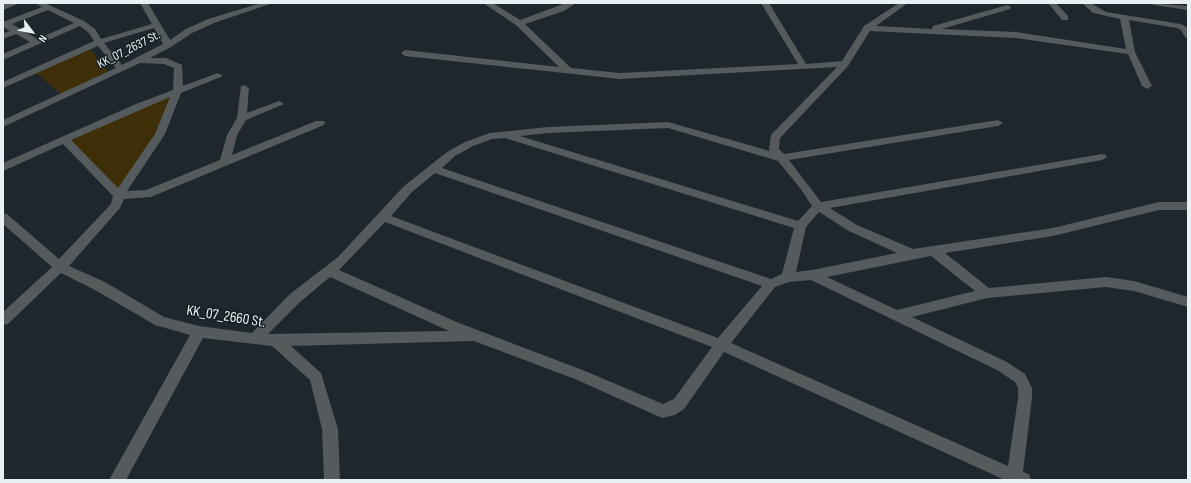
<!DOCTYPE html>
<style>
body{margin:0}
#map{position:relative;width:1191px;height:483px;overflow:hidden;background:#1d272d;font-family:"Sofia Sans Condensed",sans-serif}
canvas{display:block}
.frame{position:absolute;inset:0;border:4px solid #e9f0f3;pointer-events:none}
.north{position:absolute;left:12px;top:12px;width:40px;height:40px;-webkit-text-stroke:3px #141e23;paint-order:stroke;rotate:122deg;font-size:11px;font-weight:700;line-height:16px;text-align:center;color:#e9f0f3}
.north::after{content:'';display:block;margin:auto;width:14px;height:18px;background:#e9f0f3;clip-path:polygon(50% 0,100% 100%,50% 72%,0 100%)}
</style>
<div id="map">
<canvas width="1191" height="483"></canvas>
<div class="frame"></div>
<div class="north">N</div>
</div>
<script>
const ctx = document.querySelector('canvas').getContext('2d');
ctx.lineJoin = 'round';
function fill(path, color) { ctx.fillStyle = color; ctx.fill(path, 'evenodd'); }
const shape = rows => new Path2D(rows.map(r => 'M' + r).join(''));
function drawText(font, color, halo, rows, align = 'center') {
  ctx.font = font + ' "Sofia Sans Condensed",sans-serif'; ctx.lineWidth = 3; ctx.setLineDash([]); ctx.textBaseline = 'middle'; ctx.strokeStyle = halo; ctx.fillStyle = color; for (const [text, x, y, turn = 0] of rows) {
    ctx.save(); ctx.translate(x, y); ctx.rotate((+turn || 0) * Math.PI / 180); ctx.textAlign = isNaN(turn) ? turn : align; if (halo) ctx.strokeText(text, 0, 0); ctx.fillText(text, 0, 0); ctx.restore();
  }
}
fill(shape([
 [88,47,111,75,63,96,34,71],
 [178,90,160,134,119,195,63,140]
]), '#3f2f08');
fill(shape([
 [9,3,20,3,3,10,3,5,9,3],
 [35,3,45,3,84,21,95,29,101,39,152,24,140,3,148,3,170,40,186,29,208,19,261,3,273,3,214,23,192,33,171,47,150,58,166,58,182,65,183,86,215,74,218,73,223,76,181,93,165,134,127,191,146,190,220,160,227,135,237,118,241,86,244,85,249,88,247,113,279,101,284,104,246,120,237,135,232,155,316,121,324,121,325,123,324,125,151,197,124,199,120,208,69,266,105,282,164,317,199,326,252,333,290,294,338,257,404,186,447,152,465,142,490,133,548,127,668,122,770,151,769,149,771,135,837,67,620,79,405,56,401,53,405,50,559,67,516,25,483,3,493,3,520,20,566,3,576,3,564,11,525,24,571,68,620,73,798,64,761,3,769,3,806,64,842,61,864,26,899,3,908,3,876,26,932,29,933,26,1007,5,1011,7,1010,9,942,29,1016,32,1126,49,1120,19,1093,13,1082,3,1091,3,1106,12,1181,24,1188,28,1188,38,1185,37,1181,30,1177,28,1129,20,1135,52,1152,86,1147,89,1142,86,1128,54,1016,38,870,31,848,66,780,138,779,149,784,154,998,120,1003,123,998,126,789,160,821,202,1102,154,1106,155,1107,157,1102,160,830,208,857,225,913,249,1053,228,1159,202,1188,202,1188,210,1159,210,1053,236,945,253,989,288,1106,277,1134,281,1188,297,1188,307,1134,291,1106,287,987,298,912,317,1007,362,1025,374,1032,388,1032,398,1023,472,1029,474,1031,480,1005,480,724,352,684,409,675,415,662,418,575,379,474,341,291,346,321,373,338,429,340,480,324,480,322,429,310,380,272,346,203,338,126,480,109,480,190,335,155,325,95,290,61,273,8,324,3,325,3,312,52,267,3,224,3,213,7,214,59,259,111,204,113,196,63,144,3,171,3,163,136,104,173,90,174,68,164,64,140,63,3,127,3,120,116,68,98,46,3,88,3,82,94,41,89,33,80,26,3,60,3,54,30,42,16,34,3,39,3,33,10,31,3,27,3,22,42,7,35,3],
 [48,10,74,23,37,39,12,24,48,10],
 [154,28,163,44,122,65,104,43,154,28],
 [170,97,155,134,118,188,71,140,170,97],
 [668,128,778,161,800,188,812,206,798,221,520,136,548,133,668,128],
 [505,138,794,228,782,274,771,279,442,168,455,156,473,146,492,139,505,138],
 [435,173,762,286,718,338,391,216,412,192,435,173],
 [819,212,849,231,897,253,812,270,796,272,806,227,819,212],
 [385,222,712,347,674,399,663,404,585,371,459,323,339,270,385,222],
 [931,256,975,291,897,310,827,277,931,256],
 [330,277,449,331,268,334,300,302,330,277],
 [811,280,997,370,1015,382,1018,388,1018,398,1008,466,731,343,775,287,789,282,811,280],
 [1048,3,1056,3,1068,16,1068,20,1062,20,1048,3],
 [1150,3,1188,6,1188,10,1154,5,1150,3]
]), '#555a5d');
drawText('13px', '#e9f0f3', '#141e23', [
 ["KK_07_2637 St.",129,50,-27]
]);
drawText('15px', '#e9f0f3', '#141e23', [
 ["KK_07_2660 St.",226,317,9]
]);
</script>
